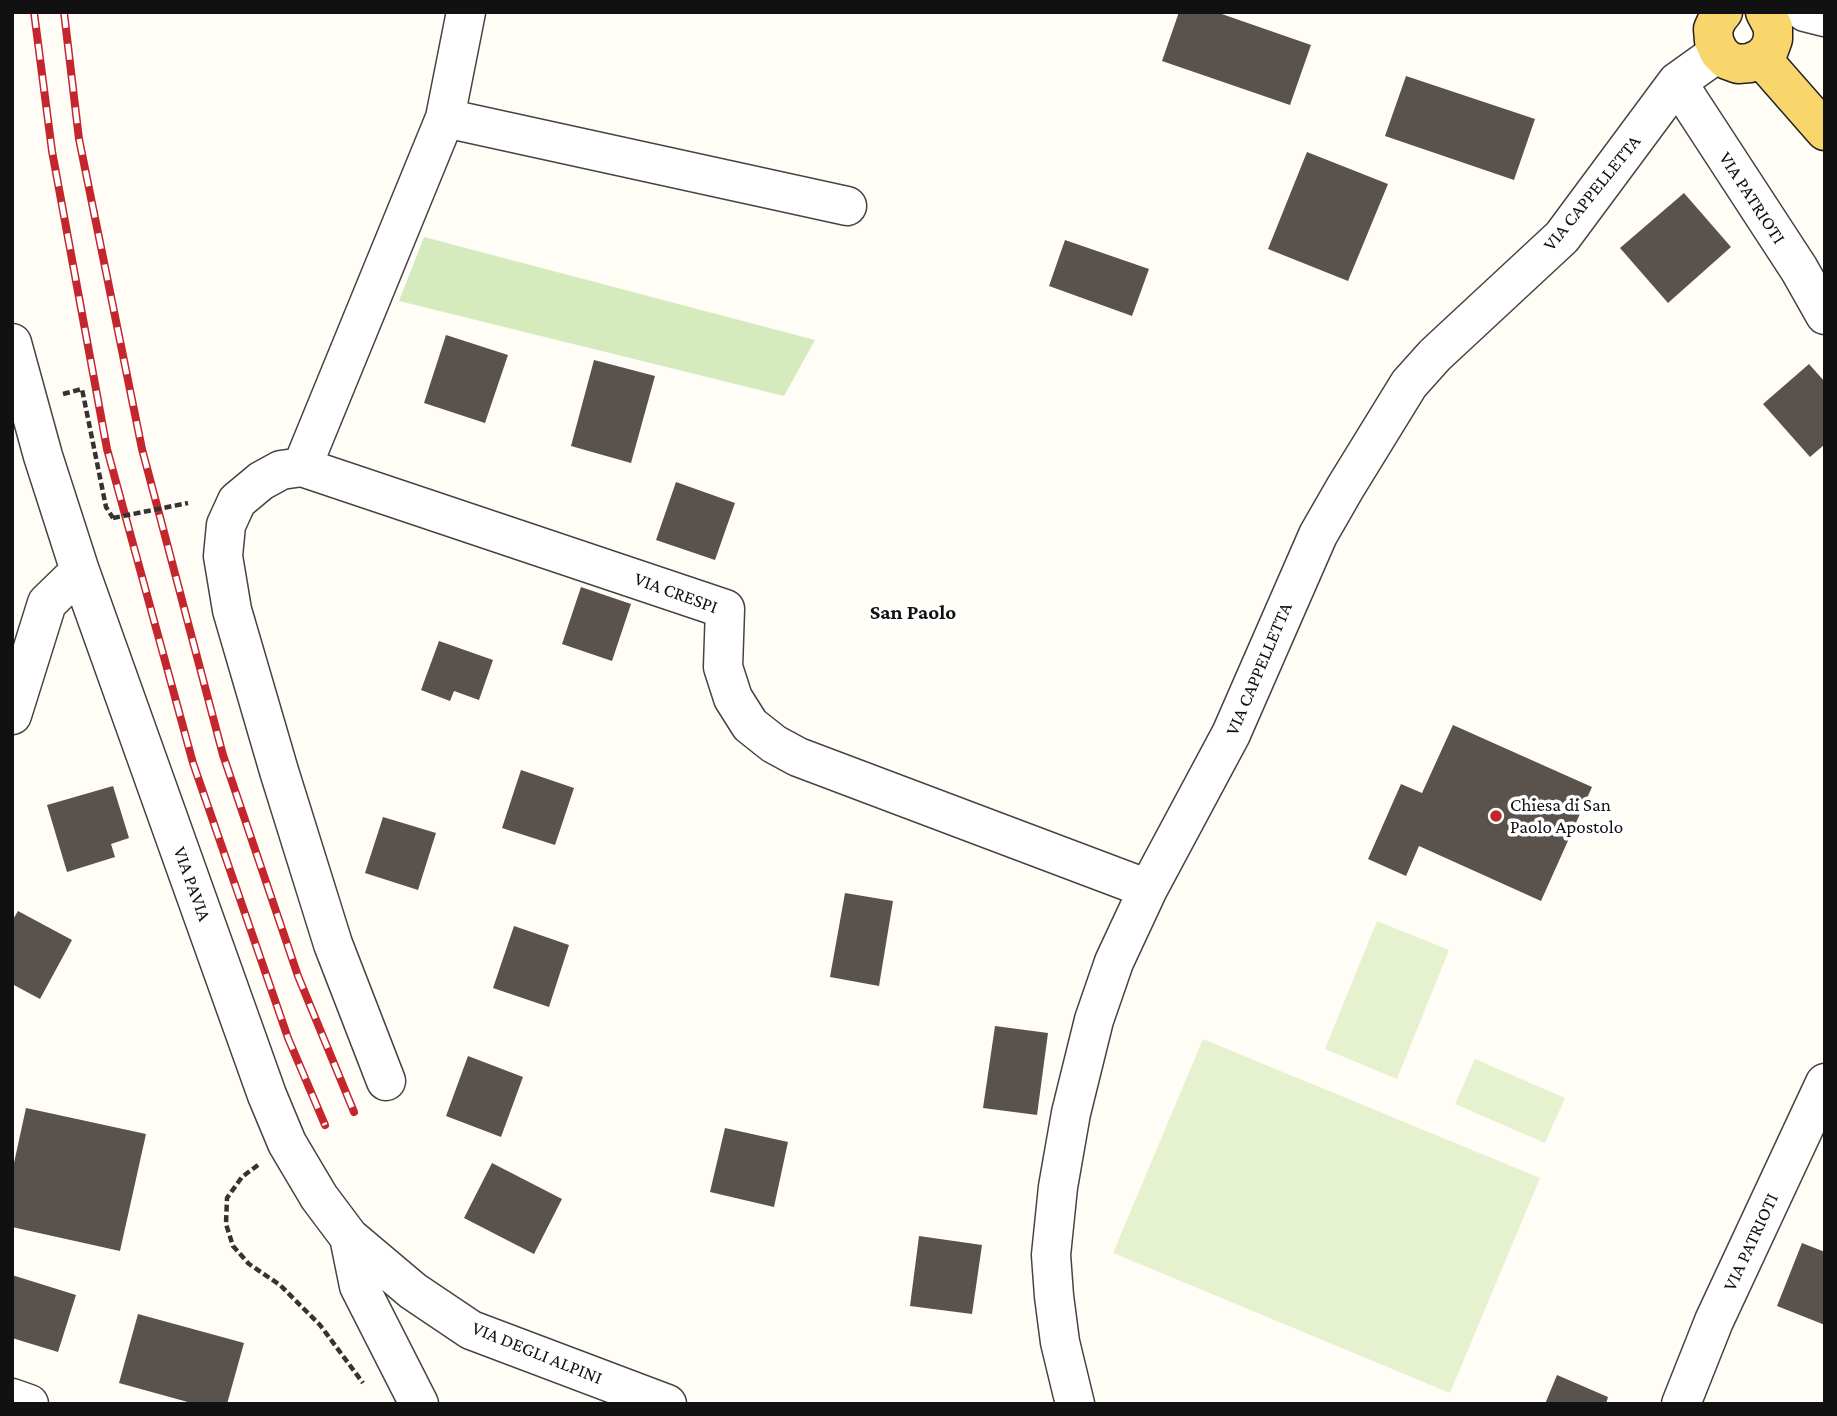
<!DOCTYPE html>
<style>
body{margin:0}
#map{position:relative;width:1837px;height:1416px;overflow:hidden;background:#fffdf5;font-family:"Crimson Pro",serif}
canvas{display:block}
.frame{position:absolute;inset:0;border:14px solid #111;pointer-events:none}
</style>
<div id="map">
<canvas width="1837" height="1416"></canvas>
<div class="frame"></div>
</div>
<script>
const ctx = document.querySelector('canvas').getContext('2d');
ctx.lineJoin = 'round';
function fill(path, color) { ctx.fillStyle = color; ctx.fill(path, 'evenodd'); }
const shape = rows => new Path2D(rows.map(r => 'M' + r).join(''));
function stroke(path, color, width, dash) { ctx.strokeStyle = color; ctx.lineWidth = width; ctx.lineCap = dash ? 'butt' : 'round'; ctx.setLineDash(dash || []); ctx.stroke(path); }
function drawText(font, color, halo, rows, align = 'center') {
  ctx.font = font + ' "Crimson Pro",serif'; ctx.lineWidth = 7; ctx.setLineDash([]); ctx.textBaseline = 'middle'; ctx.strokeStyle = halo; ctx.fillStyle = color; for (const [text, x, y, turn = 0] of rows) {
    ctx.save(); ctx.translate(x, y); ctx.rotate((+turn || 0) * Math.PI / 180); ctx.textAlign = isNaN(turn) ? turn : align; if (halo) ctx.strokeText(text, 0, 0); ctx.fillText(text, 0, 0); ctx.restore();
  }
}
fill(shape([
 [424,237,815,340,784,396,399,301]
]), '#d5ebbd');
fill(shape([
 [1377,921,1449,950,1397,1079,1325,1049],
 [1203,1039,1540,1178,1450,1393,1113,1253],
 [1475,1059,1565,1098,1545,1143,1455,1104]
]), '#e6f2cf');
fill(shape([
 [1179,12,1216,12,1311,45,1290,105,1162,61],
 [1406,76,1535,119,1514,180,1385,136],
 [1307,152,1388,184,1348,281,1268,249],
 [1684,193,1731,247,1668,303,1620,248],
 [1065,240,1149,269,1132,316,1049,286],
 [446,335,508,355,485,423,424,403],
 [594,360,655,376,631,463,571,446],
 [1809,364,1825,382,1825,444,1810,457,1763,404],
 [676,482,735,503,715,560,656,540],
 [581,587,631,604,612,661,562,644],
 [439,641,493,660,479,700,454,691,450,701,421,690],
 [1453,725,1592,787,1541,901,1419,846,1406,876,1368,859,1401,784,1422,793],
 [521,770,574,788,555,845,502,828],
 [113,786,129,838,111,844,115,857,67,872,47,805],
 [383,817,436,833,418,890,365,873],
 [845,893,893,901,879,986,830,977],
 [18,911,72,940,40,999,12,984,12,921],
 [514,926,569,945,549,1007,493,988],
 [995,1026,1048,1033,1037,1115,983,1108],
 [468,1056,523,1077,501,1137,446,1116],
 [26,1108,146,1134,120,1251,12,1227,12,1172],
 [725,1128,788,1142,774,1207,710,1192],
 [492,1163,562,1199,534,1254,464,1218],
 [919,1236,982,1245,972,1314,910,1306],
 [1802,1243,1825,1252,1825,1325,1777,1306],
 [12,1275,76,1295,58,1352,12,1338],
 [138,1314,244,1343,227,1404,195,1404,119,1383],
 [1557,1375,1608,1397,1606,1404,1545,1404]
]), '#5a524d');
const minor = shape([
 [466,12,445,118,302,467,725,609,723,667,733,698,750,725,774,744,798,757,1148,889],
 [1805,12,1825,17],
 [1677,82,1799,269,1825,315],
 [445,118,847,206],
 [12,343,43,456,80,571,267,1095,287,1143,319,1197,349,1237,359,1286,419,1404],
 [302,467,281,470,261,481,237,501,226,525,223,556,232,610,279,771,333,944,386,1081],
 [12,715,47,603,80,571],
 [349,1237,413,1291,471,1330,667,1404],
 [12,1398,29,1404],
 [1075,1404,1060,1342,1054,1296,1051,1255,1058,1187,1071,1113,1094,1020,1114,962,1148,889,1231,734,1318,535,1345,488,1409,384,1435,355,1562,237,1677,82,1719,52],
 [1681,1404,1714,1321,1825,1083]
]);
const major = shape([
 [1723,12,1718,18,1713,29,1714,41,1719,52,1727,60,1738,64,1750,63,1761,58,1769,50,1773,39,1773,27,1765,12],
 [1761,58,1825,131]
]);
stroke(minor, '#444', 41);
stroke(major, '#222', 41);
stroke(shape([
 [63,394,82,389,106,507,113,518],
 [258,1165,242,1177,227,1198,226,1224,233,1246,249,1264,280,1285,320,1325,363,1383]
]), '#333', 4.5, [7, 3.5]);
stroke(minor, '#fff', 38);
stroke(major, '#f9d66b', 38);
const rail = shape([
 [34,12,52,151,107,449,193,763,288,1038,325,1125],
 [64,12,79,139,142,449,223,755,298,976,354,1112]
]);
stroke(rail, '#c4262e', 8);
stroke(rail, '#fff', 5, [16]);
stroke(shape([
 [113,518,188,503]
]), '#333', 4.5, [7, 3.5]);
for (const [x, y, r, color] of [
 [1496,816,7,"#c4262e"]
]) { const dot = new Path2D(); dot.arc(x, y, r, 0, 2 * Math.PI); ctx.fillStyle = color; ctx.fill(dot); stroke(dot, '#fff', 2.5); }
drawText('19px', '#111', '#fff', [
 ["VIA CAPPELLETTA",1592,193,-51],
 ["VIA PATRIOTI",1752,198,57],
 ["VIA CRESPI",676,593,20],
 ["VIA CAPPELLETTA",1259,669,-67],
 ["VIA PAVIA",192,884,70],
 ["VIA PATRIOTI",1751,1242,-65],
 ["VIA DEGLI ALPINI",537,1353,22]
]);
drawText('19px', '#111', '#fff', [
 ["Chiesa di San",1510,805],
 ["Paolo Apostolo",1510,827]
], 'left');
drawText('bold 21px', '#111', '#fff', [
 ["San Paolo",913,613]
]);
</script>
